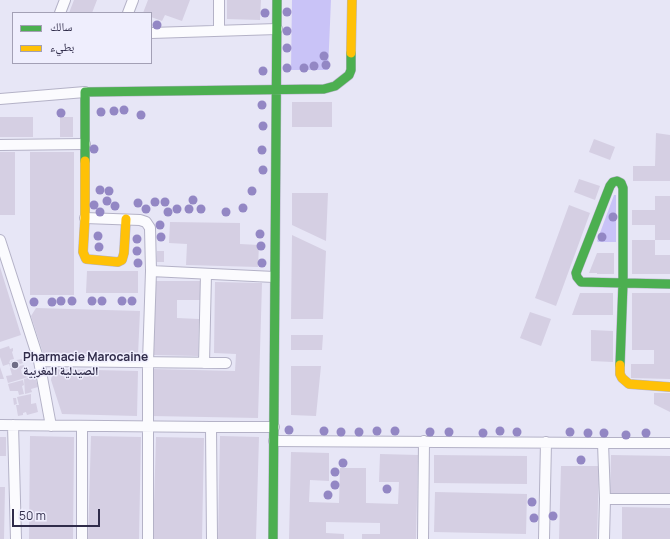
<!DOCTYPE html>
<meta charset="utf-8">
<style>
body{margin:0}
#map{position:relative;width:670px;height:539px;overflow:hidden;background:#e7e6f6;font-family:Manrope,"Noto Naskh Arabic",sans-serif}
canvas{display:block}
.legend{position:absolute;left:12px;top:12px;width:140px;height:52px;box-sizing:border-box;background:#efeefd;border:1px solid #a3a0b5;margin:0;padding:5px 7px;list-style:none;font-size:12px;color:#302c4a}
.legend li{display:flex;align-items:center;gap:8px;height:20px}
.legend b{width:20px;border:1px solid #a3a0b5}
.scale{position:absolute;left:12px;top:509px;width:88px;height:18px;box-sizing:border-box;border:2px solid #302c4a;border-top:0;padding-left:5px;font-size:12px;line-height:14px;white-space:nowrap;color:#302c4a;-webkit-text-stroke:3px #efeefd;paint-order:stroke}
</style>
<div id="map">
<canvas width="670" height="539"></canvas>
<ul class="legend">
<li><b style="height:5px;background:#4caf50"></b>سالك</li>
<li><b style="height:5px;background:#ffc107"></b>بطيء</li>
</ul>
<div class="scale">50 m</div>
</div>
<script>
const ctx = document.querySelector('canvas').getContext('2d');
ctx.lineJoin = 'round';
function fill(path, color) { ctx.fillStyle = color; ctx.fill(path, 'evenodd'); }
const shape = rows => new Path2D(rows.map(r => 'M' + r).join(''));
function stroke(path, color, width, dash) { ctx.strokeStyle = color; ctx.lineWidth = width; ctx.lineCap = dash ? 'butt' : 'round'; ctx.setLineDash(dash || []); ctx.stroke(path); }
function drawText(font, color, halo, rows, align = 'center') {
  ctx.font = font + ' Manrope,"Noto Naskh Arabic",sans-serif'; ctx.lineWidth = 3; ctx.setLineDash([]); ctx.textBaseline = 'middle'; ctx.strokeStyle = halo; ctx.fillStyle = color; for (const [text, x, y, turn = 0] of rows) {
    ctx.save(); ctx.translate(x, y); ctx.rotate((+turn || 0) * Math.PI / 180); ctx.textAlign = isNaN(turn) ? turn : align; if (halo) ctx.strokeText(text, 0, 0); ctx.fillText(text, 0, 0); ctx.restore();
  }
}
fill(shape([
 [292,0,331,0,328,70,291,70],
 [614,195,616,195,616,242,598,242,597,241]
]), '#c9c3f7');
fill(shape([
 [74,0,97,0,92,13,69,13],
 [148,0,190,0,182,21,165,15,162,21,151,17,151,13,143,13],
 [227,0,261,0,260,20,227,19],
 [292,102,332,102,332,127,292,127],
 [0,117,33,117,33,137,0,137],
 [60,117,73,117,73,137,60,137],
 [656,133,670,135,670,181,633,181,633,166,655,166],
 [594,139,615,147,610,160,589,152],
 [0,152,15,152,15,215,0,215],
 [30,152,74,152,74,295,30,295],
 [579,179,600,186,595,200,574,192],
 [292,193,328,193,326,241,292,225],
 [655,196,670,196,670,240,655,240,655,225,632,225,632,210,655,210],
 [569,205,590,213,556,306,535,298],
 [170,222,240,223,240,244,259,245,258,267,186,265,187,244,169,243],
 [292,235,326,251,323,319,291,319],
 [632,240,655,240,655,255,670,255,670,274,632,274],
 [157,251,164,251,164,262,157,262],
 [597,253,614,253,614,274,597,274,597,273,589,273],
 [0,267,21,335,0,342],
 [87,271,138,271,138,293,86,293],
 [155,281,200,281,200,300,177,300,177,318,199,319,198,356,154,355],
 [215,282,262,283,258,418,152,416,153,369,235,371,236,354,214,353],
 [580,293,613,293,613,315,572,315],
 [632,293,670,293,670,379,631,378,631,364,654,364,654,350,632,350],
 [36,308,140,311,138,355,43,353,31,316],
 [530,312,551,319,541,346,520,338],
 [591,330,613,331,613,362,591,361],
 [291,335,323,335,322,350,291,350],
 [9,346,10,349,13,348,13,351,12,352,14,359,10,360,9,364,3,366,0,357,0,349],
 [22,359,23,363,10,367,9,363,11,363,11,361],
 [24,365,24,368,21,369,22,374,31,372,32,376,8,383,6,376,12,375,10,368],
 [291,366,321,366,316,416,291,415],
 [0,367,4,379,0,379],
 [53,369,138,371,137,416,62,414,51,380],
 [35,376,38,387,31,389,32,392,25,394,24,379],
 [23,380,24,385,22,386,24,394,19,395,18,391,10,391,8,384],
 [654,393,670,393,670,412,654,404],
 [31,394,31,404,36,403,38,412,27,415,26,412,23,413,23,415,18,416,16,405,19,405,17,397],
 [13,398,16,398,17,404,14,405],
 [30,436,74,437,73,539,29,539],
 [91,436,141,437,139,539,88,539],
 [220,436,259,437,256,539,218,539],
 [0,437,6,437,6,456,0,456],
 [156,437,204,438,202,539,153,539],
 [291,452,329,453,329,481,310,480,309,502,339,503,340,468,366,468,366,503,398,504,399,482,379,482,380,454,418,455,416,539,362,539,362,534,380,534,380,523,326,522,326,533,344,534,344,539,289,539],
 [434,455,527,456,527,484,434,483],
 [611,455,670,456,670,496,610,496],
 [561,466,599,466,597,539,559,539],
 [0,487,5,487,4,539,0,539],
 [435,492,527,494,526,534,434,532],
 [622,507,670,508,670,539,622,539]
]), '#d5cfe3');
const street = shape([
 [219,0,219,30],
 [60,13,65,0],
 [128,13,133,0],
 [151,33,277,29],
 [0,99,85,92],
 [0,145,85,144],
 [85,218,140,220,146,222,150,228,151,271,148,362,148,539],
 [0,240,39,361,51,426],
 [151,271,274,277],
 [39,361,226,363],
 [204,363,206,274],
 [0,425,211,427,274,427],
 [13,425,16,539],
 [82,426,82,539],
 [211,427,212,539],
 [274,441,603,443,670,443],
 [603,443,605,499,604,539],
 [605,499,670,499],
 [423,539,424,441],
 [544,539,546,442]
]);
const fast = shape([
 [85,161,85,92,324,89,335,86,349,75,351,70,351,53],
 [620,365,623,283,623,188,621,183,617,181,613,182,610,186,576,273,577,277,581,282,623,283,670,284],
 [273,539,277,0]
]);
const slow = shape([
 [351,53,352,0],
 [85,161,85,218,83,252,86,259,118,262,122,260,124,253,126,219],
 [620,365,620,374,622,378,629,384,670,387]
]);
stroke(street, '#b4b2c7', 12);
stroke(fast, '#b4b2c7', 10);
stroke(slow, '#b4b2c7', 10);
stroke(street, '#fbfbfe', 10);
stroke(fast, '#4caf50', 9);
stroke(slow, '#ffc107', 9);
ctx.fillStyle = '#9387c4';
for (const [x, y] of [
 [287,12],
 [265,13],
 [157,25],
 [287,31],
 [287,48],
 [324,56],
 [326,65],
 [314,66],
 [287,68],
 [304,68],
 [263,71],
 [262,105],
 [124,110],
 [114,111],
 [101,112],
 [61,113],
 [141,115],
 [263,126],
 [94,149],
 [262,150],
 [263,170],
 [100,190],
 [109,191],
 [252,191],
 [193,200],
 [107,201],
 [155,202],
 [165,202],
 [138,203],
 [94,205],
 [115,206],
 [243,208],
 [146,209],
 [177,209],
 [189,209],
 [201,209],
 [100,212],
 [168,212],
 [226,212],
 [613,217],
 [160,225],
 [260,234],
 [98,236],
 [161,237],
 [602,237],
 [137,239],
 [261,246],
 [99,247],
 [137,251],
 [138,263],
 [262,263],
 [61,301],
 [72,301],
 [92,301],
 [102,301],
 [122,301],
 [132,301],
 [34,302],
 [52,302],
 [289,430],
 [324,431],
 [377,431],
 [395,431],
 [500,431],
 [341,432],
 [359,432],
 [430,432],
 [449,432],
 [517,432],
 [570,432],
 [483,433],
 [588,433],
 [604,433],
 [646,433],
 [626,435],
 [581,460],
 [343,463],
 [335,472],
 [335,485],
 [387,489],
 [328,495],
 [532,502],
 [553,516],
 [534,518]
]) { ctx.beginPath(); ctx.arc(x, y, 4.5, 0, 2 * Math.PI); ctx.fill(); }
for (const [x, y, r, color] of [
 [15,365,4,"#706d86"]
]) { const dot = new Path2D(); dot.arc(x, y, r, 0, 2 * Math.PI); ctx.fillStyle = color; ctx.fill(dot); stroke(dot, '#efeefd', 1.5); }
drawText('bold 12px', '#302c4a', '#efeefd', [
 ["Pharmacie Marocaine",23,358],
 ["الصيدلية المغربية",23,372]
], 'left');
</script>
